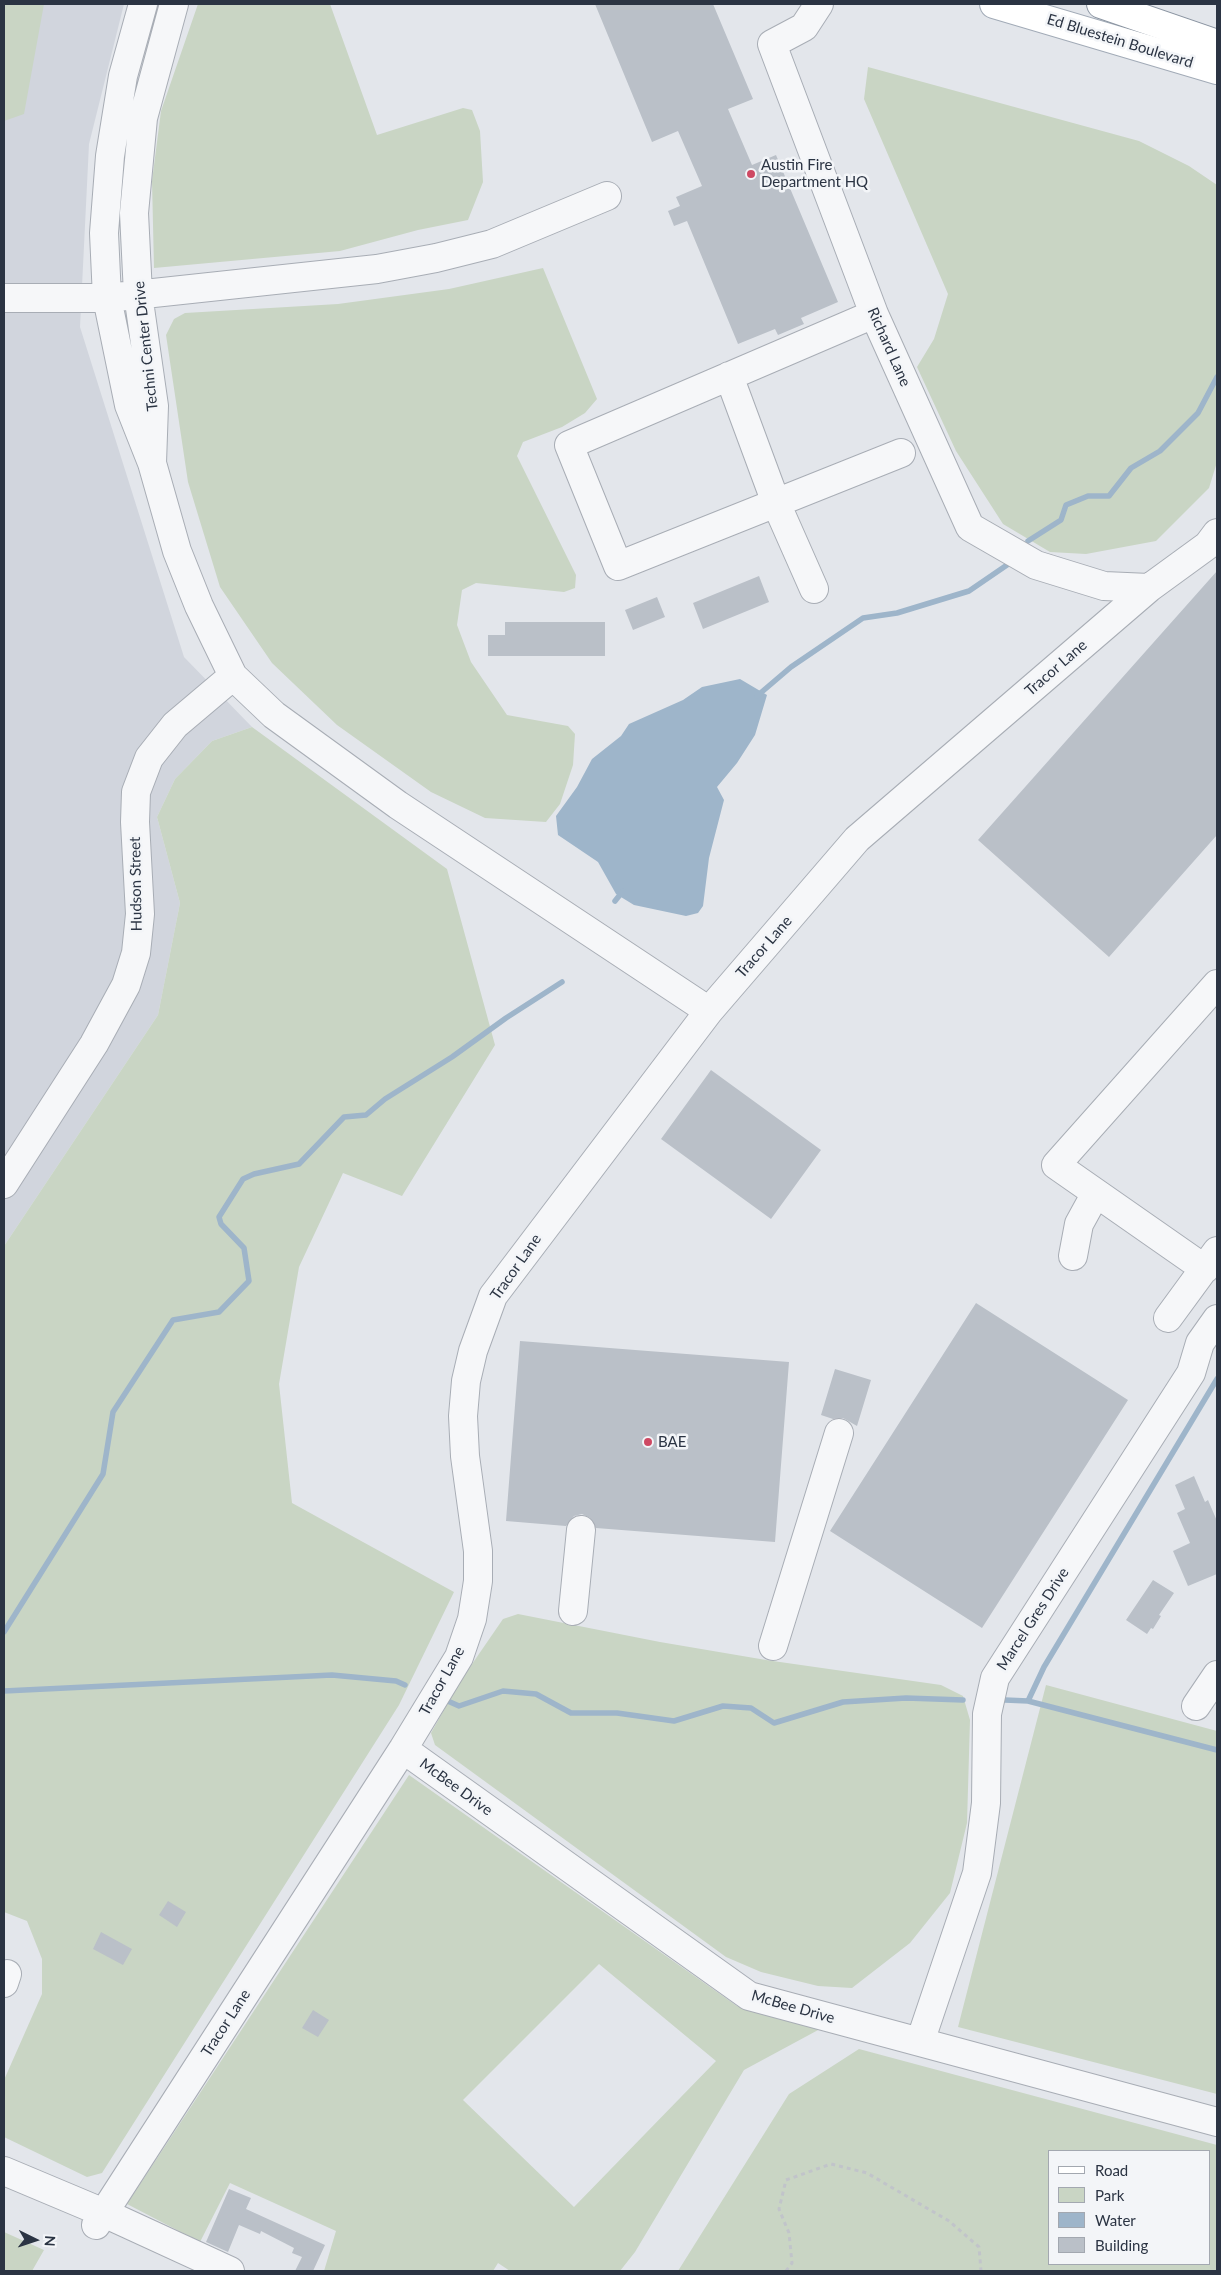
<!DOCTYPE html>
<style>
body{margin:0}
#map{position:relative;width:1221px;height:2275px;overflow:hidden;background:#e3e6eb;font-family:Lato,sans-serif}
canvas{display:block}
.frame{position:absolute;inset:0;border:5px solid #2b3443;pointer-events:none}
.legend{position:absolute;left:1048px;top:2150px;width:162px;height:115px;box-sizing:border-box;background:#f3f5f8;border:1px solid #a3a8b0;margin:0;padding:6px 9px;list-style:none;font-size:15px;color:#2b3443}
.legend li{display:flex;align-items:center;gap:10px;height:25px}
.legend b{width:25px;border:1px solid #a3a8b0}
.north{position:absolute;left:10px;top:2215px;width:50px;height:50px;-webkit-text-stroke:4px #f3f5f8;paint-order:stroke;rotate:94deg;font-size:14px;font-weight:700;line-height:20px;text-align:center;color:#2b3443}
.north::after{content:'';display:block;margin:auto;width:18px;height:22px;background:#2b3443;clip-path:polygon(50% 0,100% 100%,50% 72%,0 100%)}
</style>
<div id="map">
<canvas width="1221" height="2275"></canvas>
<div class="frame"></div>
<ul class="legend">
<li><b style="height:6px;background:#fff"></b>Road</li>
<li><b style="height:14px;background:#c9d5c4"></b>Park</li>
<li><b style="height:14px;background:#9eb5ca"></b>Water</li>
<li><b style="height:14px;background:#bac0c8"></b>Building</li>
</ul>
<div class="north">N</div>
</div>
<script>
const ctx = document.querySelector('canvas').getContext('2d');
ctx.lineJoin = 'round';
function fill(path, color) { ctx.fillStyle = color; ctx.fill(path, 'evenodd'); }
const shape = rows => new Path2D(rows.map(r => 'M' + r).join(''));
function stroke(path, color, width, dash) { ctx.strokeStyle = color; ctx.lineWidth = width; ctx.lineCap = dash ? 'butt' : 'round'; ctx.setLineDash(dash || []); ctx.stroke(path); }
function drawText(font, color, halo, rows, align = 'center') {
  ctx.font = font + ' Lato,sans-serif'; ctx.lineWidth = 5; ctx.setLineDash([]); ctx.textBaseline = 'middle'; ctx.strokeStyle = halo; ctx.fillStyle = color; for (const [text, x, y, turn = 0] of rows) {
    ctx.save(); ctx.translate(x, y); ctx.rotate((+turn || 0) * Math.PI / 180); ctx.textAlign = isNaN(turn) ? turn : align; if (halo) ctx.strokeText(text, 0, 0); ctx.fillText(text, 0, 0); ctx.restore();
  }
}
fill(shape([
 [4,4,124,4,89,144,80,327,184,657,252,727,212,741,175,779,157,817,180,903,158,1015,4,1246]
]), '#d1d5dd');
fill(shape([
 [4,4,44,4,24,114,4,121],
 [198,4,330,4,377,135,463,108,472,110,480,131,483,182,468,220,418,230,340,251,154,268,152,181,161,111],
 [868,67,1139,141,1189,166,1217,185,1217,462,1209,488,1156,541,1086,554,1050,552,1003,524,956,451,917,367,934,339,948,294,864,99],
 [543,268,597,399,585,413,562,427,523,442,517,456,576,575,575,588,564,592,476,583,462,590,457,625,471,662,507,715,568,726,575,734,573,765,560,804,546,822,485,818,431,792,337,725,272,663,220,587,188,482,166,335,174,319,185,313,338,304,449,289],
 [252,727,447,869,495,1045,402,1196,343,1173,299,1267,279,1384,292,1503,454,1592,399,1705,102,2173,87,2177,4,2137,4,2080,42,1994,42,1959,27,1921,4,1912,4,1246,158,1015,180,903,157,817,175,779,212,741],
 [518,1614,660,1642,766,1660,941,1685,963,1696,970,1720,967,1823,950,1893,910,1943,852,1988,818,1986,761,1972,726,1957,435,1745,431,1733,459,1683,503,1619],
 [1046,1685,1217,1731,1217,2094,958,2027],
 [409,1775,737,2006,820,2029,744,2070,635,2252,620,2271,510,2271,498,2263,493,2271,324,2271,336,2231,230,2183,200,2242,127,2204],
 [599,1964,716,2061,574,2207,463,2100],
 [859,2049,1217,2145,1217,2271,678,2271,789,2094],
 [1050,2151,1210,2151,1210,2264,1050,2264],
 [4,2232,44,2250,32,2271,4,2271]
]), '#c9d5c4');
fill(shape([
 [740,679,767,695,755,735,737,763,717,787,724,800,709,858,703,906,698,913,686,916,634,905,616,894,598,862,558,835,556,816,577,787,592,759,621,736,629,724,683,700,702,687]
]), '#9eb5ca');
stroke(shape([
 [1028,541,1061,520,1066,505,1088,496,1109,496,1131,468,1160,451,1198,413,1217,377],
 [757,696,791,667,863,618,897,613,969,591,1007,565],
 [615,901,623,891],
 [4,1632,103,1474,113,1412,173,1320,219,1312,249,1281,244,1248,221,1224,219,1217,243,1179,254,1174,299,1164,344,1117,366,1115,385,1099,452,1057,506,1018,562,982],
 [4,1691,332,1675,396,1681,405,1685],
 [1005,1700,1028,1701,1217,1750],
 [1028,1701,1044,1667,1217,1379],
 [450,1702,459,1706,503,1691,536,1694,571,1713,617,1713,674,1721,723,1706,751,1708,774,1723,843,1702,906,1698,963,1700]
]), '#9eb5ca', 5.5);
fill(shape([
 [595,4,713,4,753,99,728,109,752,165,776,155,838,302,801,318,804,324,778,335,775,329,738,344,687,221,674,226,668,211,680,206,676,197,702,186,678,131,652,142],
 [1217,571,1217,835,1109,957,978,840],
 [759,576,769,602,703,629,693,603],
 [657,597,665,617,633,630,625,610],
 [505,622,605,622,605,656,488,656,488,635,505,635],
 [711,1070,821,1150,771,1219,661,1139],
 [976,1303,1128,1400,982,1628,830,1531],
 [520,1341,789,1362,775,1542,596,1528,590,1518,582,1514,574,1516,566,1526,506,1521],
 [835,1369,871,1380,857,1426,843,1418,833,1419,821,1415],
 [1194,1476,1205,1502,1208,1500,1217,1521,1217,1574,1188,1586,1173,1551,1190,1543,1177,1513,1185,1509,1175,1485],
 [1153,1580,1174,1593,1159,1615,1161,1616,1153,1629,1151,1628,1147,1634,1126,1620],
 [168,1901,186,1912,177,1927,159,1915],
 [101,1932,132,1949,123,1965,93,1949],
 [313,2010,329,2020,318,2037,302,2028],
 [229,2189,251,2198,246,2209,325,2245,313,2271,295,2271,302,2257,292,2253,294,2248,261,2231,260,2234,239,2225,228,2252,206,2242]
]), '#bac0c8');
const minor = shape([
 [143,4,123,76,110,156,104,233,107,298,129,405,152,463,154,406,138,294,134,213,143,118,174,4],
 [819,4,804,27,772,44,874,314,970,527,1036,565,1104,586,1149,588],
 [4,298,107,298,377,269,436,258,492,244,607,196],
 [874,314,569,445,618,566,901,453],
 [729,376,776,503,814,589],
 [152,463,177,551,199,606,233,676,274,715,398,805,709,1011],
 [4,1184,94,1044,126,985,136,953,140,914,135,822,136,792,149,758,175,725,233,676],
 [1073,1256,1079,1224,1096,1193],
 [1205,1269,1056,1165,1217,984],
 [1168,1318,1217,1251],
 [573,1611,581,1530],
 [773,1646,839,1433],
 [1196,1706,1217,1675],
 [403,1749,749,1996,1217,2122],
 [4,1983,7,1974],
 [920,2042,977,1873,986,1803,987,1714,995,1678,1191,1373,1200,1343,1217,1319],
 [4,2171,104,2213,230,2271],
 [96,2225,403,1749,459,1657,472,1619,478,1581,478,1551,465,1456,463,1416,466,1381,473,1351,493,1296,709,1011,857,839,1149,588,1208,545,1217,533]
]);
const major = shape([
 [994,4,1217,70]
]);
const highway = shape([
 [1101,4,1217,44]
]);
stroke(minor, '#a8adb5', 30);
stroke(major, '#a2abb7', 30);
stroke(highway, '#8a94a1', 30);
stroke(shape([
 [786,2271,792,2263,789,2233,779,2209,786,2180,831,2164,867,2173,949,2221,979,2247,981,2271]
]), '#c1c4ca', 3, [4, 4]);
stroke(minor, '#f6f7f9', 28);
stroke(major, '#fff', 28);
stroke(highway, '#fff', 28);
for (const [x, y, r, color] of [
 [751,174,5,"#ce4963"],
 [648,1442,5,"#ce4963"]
]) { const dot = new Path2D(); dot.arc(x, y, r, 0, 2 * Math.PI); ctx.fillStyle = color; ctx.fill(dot); stroke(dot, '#f3f5f8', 2); }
drawText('15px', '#2b3443', '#f3f5f8', [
 ["Ed Bluestein Boulevard",1120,41,17],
 ["Techni Center Drive",146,346,-96],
 ["Richard Lane",889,347,66],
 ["Tracor Lane",1056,668,-41],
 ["Hudson Street",136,884,-91],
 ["Tracor Lane",764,947,-49],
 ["Tracor Lane",516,1267,-55],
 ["Marcel Gres Drive",1033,1619,-57],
 ["Tracor Lane",442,1681,-61],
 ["McBee Drive",456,1787,36],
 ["McBee Drive",793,2007,16],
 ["Tracor Lane",226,2023,-57]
]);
drawText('15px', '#2b3443', '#f3f5f8', [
 ["Austin Fire",761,165],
 ["Department HQ",761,182],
 ["BAE",658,1442]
], 'left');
</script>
